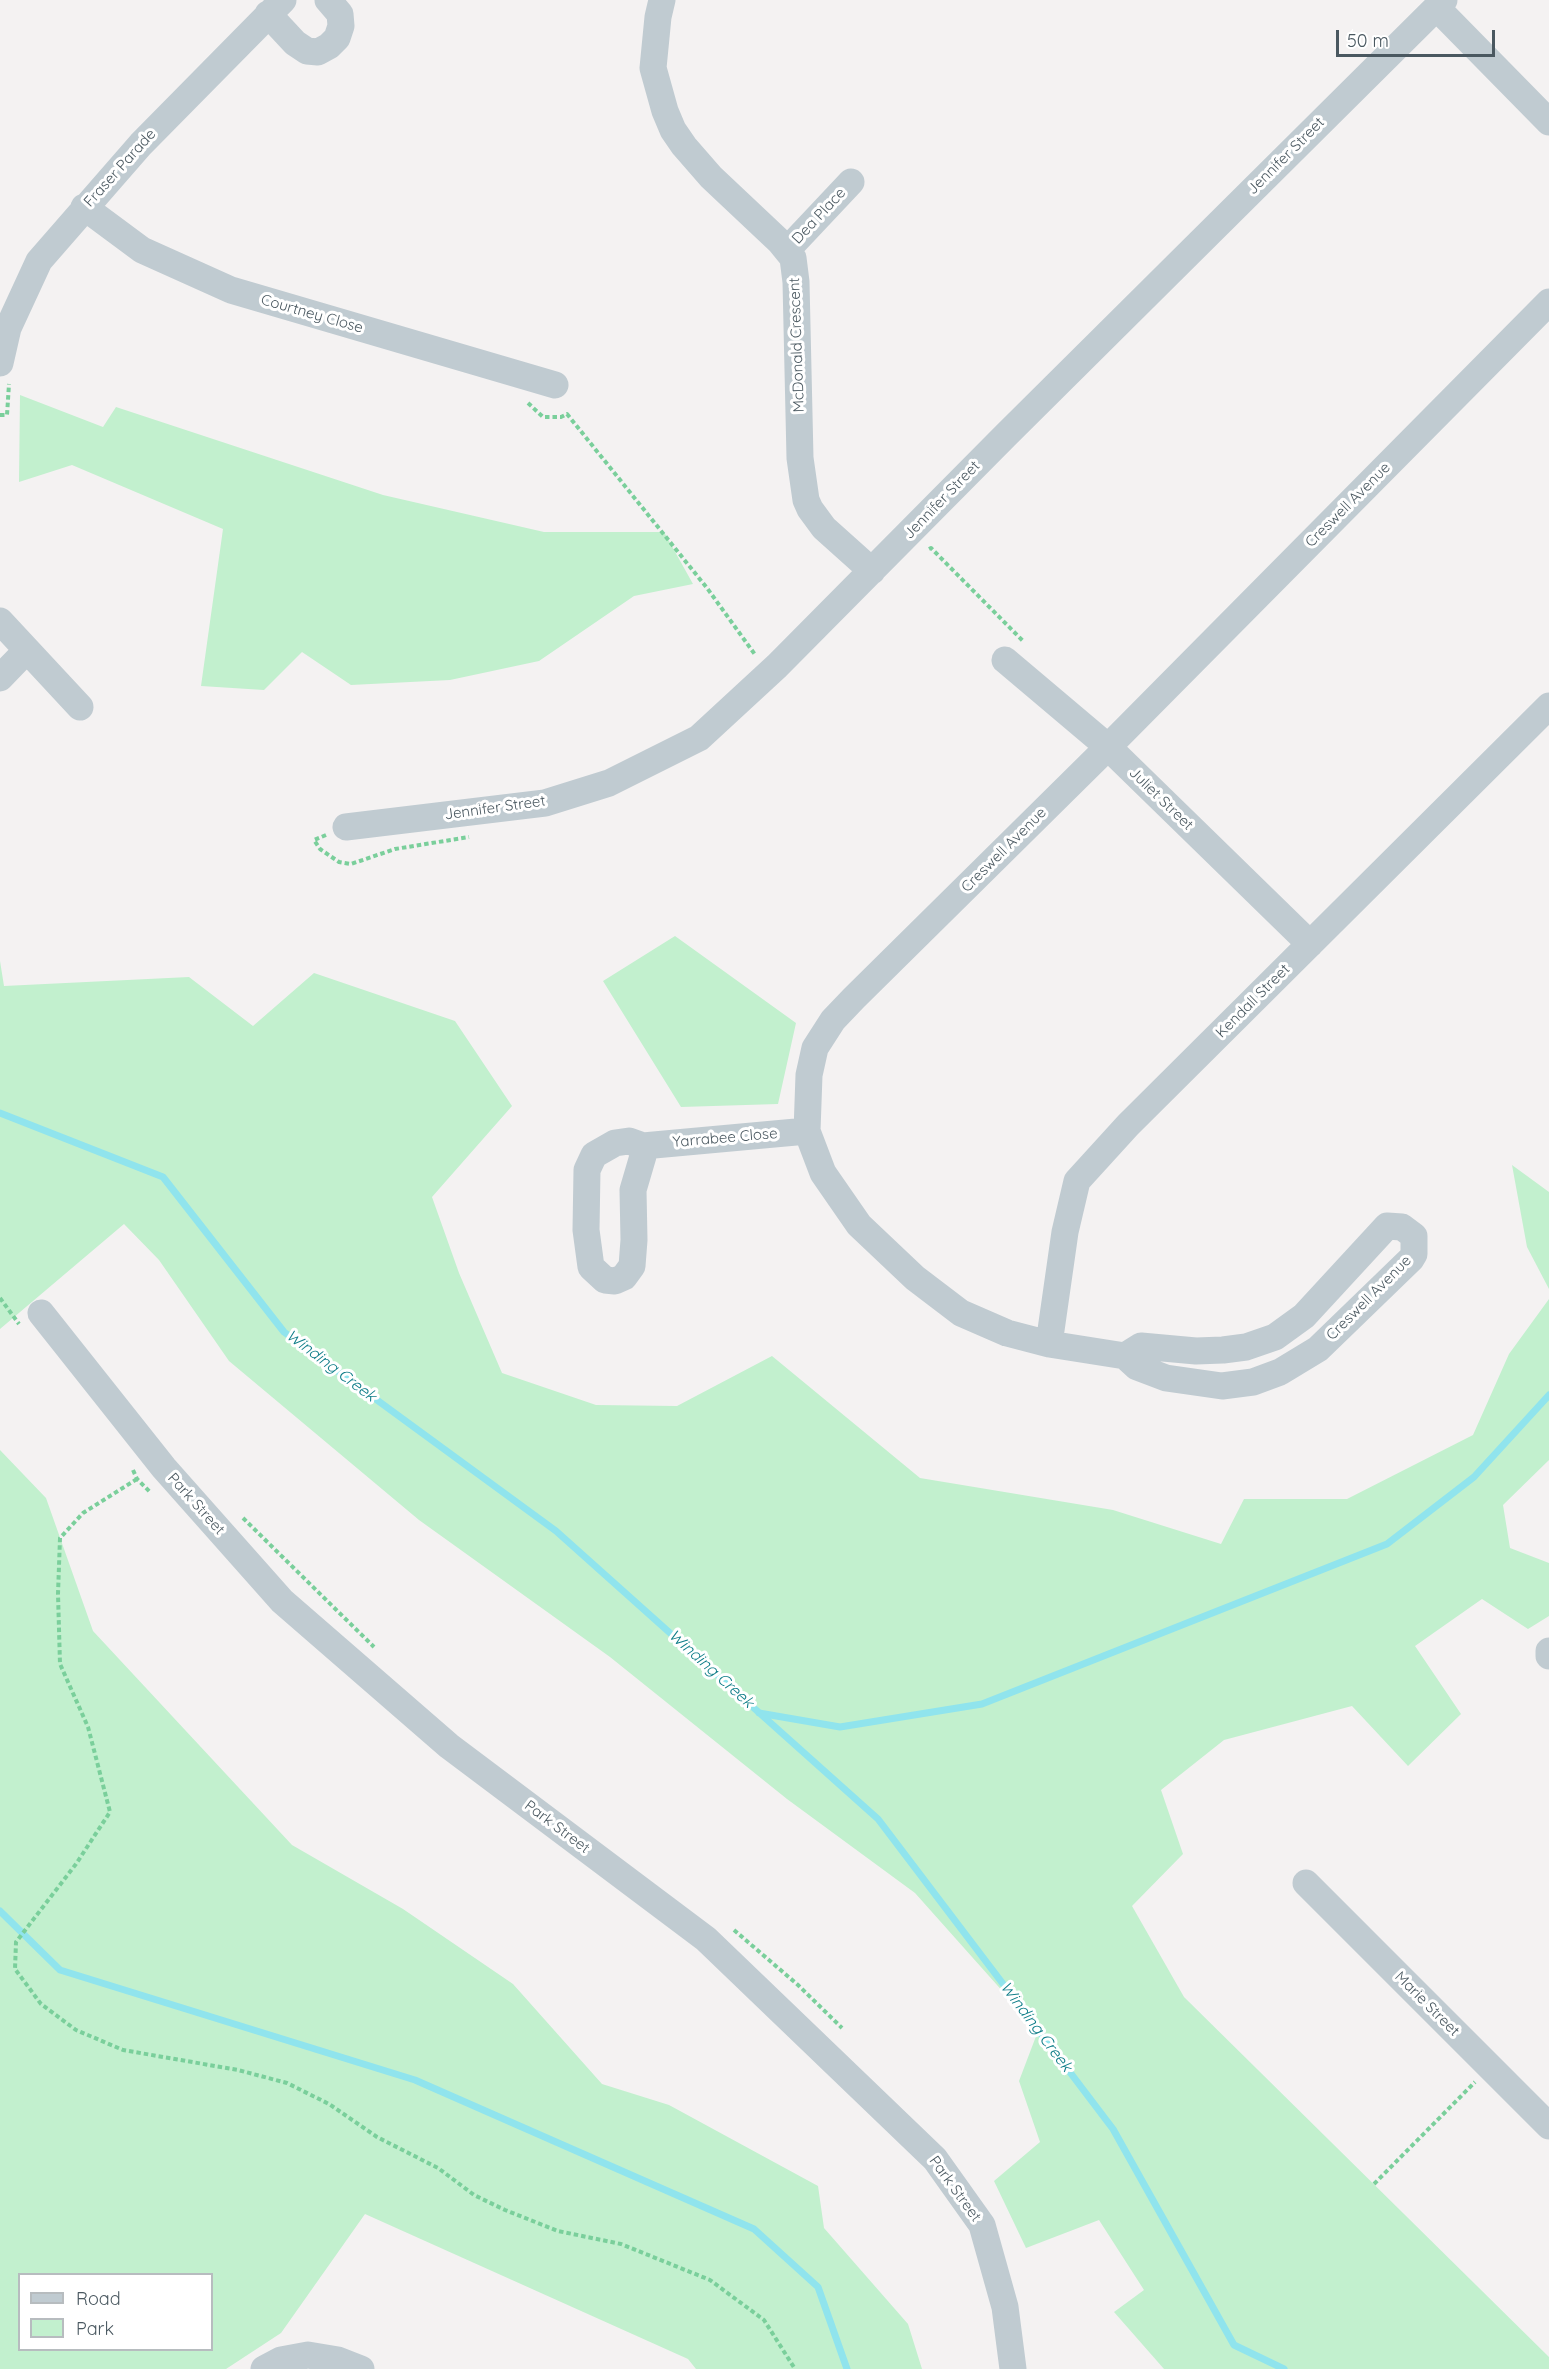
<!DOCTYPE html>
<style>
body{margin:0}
#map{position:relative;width:1549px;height:2369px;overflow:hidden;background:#f4f2f2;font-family:Quicksand,sans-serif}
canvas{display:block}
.legend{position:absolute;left:18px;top:2273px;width:195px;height:78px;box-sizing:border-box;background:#fff;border:2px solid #b7bcbf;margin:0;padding:8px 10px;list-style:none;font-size:18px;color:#4a5860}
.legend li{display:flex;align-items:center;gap:12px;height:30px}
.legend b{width:30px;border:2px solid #b7bcbf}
.scale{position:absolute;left:1336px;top:30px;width:159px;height:27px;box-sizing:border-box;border:3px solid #4a5860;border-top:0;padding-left:8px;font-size:18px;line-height:21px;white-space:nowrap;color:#4a5860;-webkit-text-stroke:4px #fff;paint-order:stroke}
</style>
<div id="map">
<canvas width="1549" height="2369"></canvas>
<ul class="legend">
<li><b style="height:8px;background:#c0cbd1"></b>Road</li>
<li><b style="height:16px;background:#c2f0ce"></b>Park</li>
</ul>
<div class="scale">50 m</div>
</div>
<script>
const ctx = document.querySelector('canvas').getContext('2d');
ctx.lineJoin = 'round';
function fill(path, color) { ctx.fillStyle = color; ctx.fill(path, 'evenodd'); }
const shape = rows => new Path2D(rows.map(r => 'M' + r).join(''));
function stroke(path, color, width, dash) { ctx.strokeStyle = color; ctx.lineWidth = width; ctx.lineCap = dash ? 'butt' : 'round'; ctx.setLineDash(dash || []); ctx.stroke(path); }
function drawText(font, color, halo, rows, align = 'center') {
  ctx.font = font + ' Quicksand,sans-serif'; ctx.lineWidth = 6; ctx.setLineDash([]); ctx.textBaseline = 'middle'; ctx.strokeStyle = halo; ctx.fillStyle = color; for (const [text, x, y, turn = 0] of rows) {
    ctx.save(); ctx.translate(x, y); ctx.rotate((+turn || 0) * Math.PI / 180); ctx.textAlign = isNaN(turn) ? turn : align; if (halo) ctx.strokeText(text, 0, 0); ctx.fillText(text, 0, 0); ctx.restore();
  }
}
fill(shape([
 [20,395,103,427,116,407,383,495,544,532,664,532,693,584,634,596,539,661,450,680,351,685,302,652,264,690,201,686,223,529,72,465,19,482],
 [675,936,796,1023,778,1104,681,1107,603,981],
 [0,961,4,986,189,977,253,1026,314,973,455,1021,512,1106,432,1197,459,1273,502,1373,596,1405,677,1406,772,1356,920,1478,1113,1510,1221,1544,1244,1499,1347,1499,1473,1435,1509,1354,1549,1299,1549,1460,1503,1505,1510,1548,1549,1563,1549,1616,1528,1629,1482,1599,1415,1646,1461,1714,1408,1766,1352,1706,1224,1740,1161,1790,1183,1854,1132,1906,1184,1997,1549,2357,1549,2369,1164,2369,1114,2312,1144,2290,1099,2220,1026,2248,994,2181,1040,2142,1019,2081,1038,2031,915,1893,787,1799,610,1657,419,1520,229,1361,159,1260,124,1224,0,1329],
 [1512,1165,1549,1192,1549,1289,1527,1247],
 [0,1450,46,1498,93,1631,292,1845,403,1909,513,1984,602,2084,669,2105,818,2186,824,2228,908,2324,922,2369,696,2369,688,2359,365,2214,281,2333,226,2369,0,2369],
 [20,2274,212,2274,212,2350,20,2350]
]), '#c2f0ce');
stroke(shape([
 [0,1113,163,1177,284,1332,556,1531,878,1819,1113,2129,1234,2345,1284,2369],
 [759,1713,840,1727,982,1704,1387,1544,1474,1477,1549,1395],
 [0,1911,60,1970,415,2080,754,2229,818,2287,847,2369]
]), '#90e4ed', 7);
stroke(shape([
 [528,403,543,417,561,417,567,414,707,588,756,656],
 [0,415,7,415,9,384],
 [929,549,931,548,1023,641],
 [326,835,314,840,320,849,339,862,351,864,395,849,469,837],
 [0,1298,19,1324],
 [133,1470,137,1479,150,1492],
 [137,1479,83,1513,60,1538,58,1594,60,1664,88,1727,110,1812,76,1864,16,1942,15,1969,41,2004,76,2030,123,2050,238,2070,287,2083,329,2104,377,2137,438,2168,474,2195,505,2210,558,2231,621,2244,710,2280,764,2320,795,2369],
 [243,1518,374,1647],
 [734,1930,798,1985,842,2028],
 [1374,2184,1475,2082]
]), '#7acf9b', 4, [4.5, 3]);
stroke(shape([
 [662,0,658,17,653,68,665,111,673,130,684,146,711,177,780,242,793,258,796,282,800,458,806,500,810,509,824,528,872,571],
 [1437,8,1549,122],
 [268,14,295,43,307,51,318,52,329,46,337,38,341,26,340,14,328,0],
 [84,207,142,250,231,290,555,385],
 [787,250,851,182],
 [0,363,8,328,39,261,141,144,283,0],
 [0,621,80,707],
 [1005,660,1108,747,1310,944],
 [0,678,27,650],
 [346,827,545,803,609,783,699,738,777,666,1005,436,1444,0],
 [643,1146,643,1156,633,1190,634,1240,632,1266,624,1277,615,1281,605,1280,591,1267,586,1230,587,1170,594,1155,615,1143,629,1141,643,1146,807,1131],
 [41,1313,164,1468,282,1601,449,1746,706,1939,935,2159,982,2225,1005,2307,1013,2369],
 [1049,1344,1065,1232,1077,1181,1128,1125,1549,706],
 [1125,1356,1141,1346,1196,1351,1223,1350,1246,1347,1275,1337,1304,1316,1387,1226,1402,1227,1414,1236,1414,1254,1411,1259,1318,1349,1280,1372,1253,1382,1222,1386,1166,1378,1137,1367,1125,1356,1049,1344,1007,1333,961,1313,915,1278,859,1225,823,1173,807,1131,809,1075,815,1048,833,1020,854,998,1108,747,1549,302],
 [1549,1651,1549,1656],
 [1306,1883,1549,2126],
 [264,2369,281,2360,308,2355,338,2360,361,2369]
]), '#c0cbd1', 27);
drawText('15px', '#4a5860', '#fff', [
 ["Jennifer Street",1286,156,-45],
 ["Fraser Parade",120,168,-48],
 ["Dea Place",819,216,-47],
 ["Courtney Close",312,314,16],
 ["McDonald Crescent",797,345,-92],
 ["Jennifer Street",942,500,-46],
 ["Creswell Avenue",1348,505,-45],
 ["Juliet Street",1161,799,44],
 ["Jennifer Street",495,808,-8],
 ["Creswell Avenue",1004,850,-45],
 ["Kendall Street",1253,1001,-45],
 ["Yarrabee Close",725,1138,-5],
 ["Creswell Avenue",1369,1298,-45],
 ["Park Street",196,1504,48],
 ["Park Street",557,1827,37],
 ["Marie Street",1427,2004,45],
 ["Park Street",955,2189,54]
]);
drawText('italic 16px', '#0e7d88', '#fff', [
 ["Winding Creek",331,1366,37],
 ["Winding Creek",711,1669,42],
 ["Winding Creek",1036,2027,53]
]);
</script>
